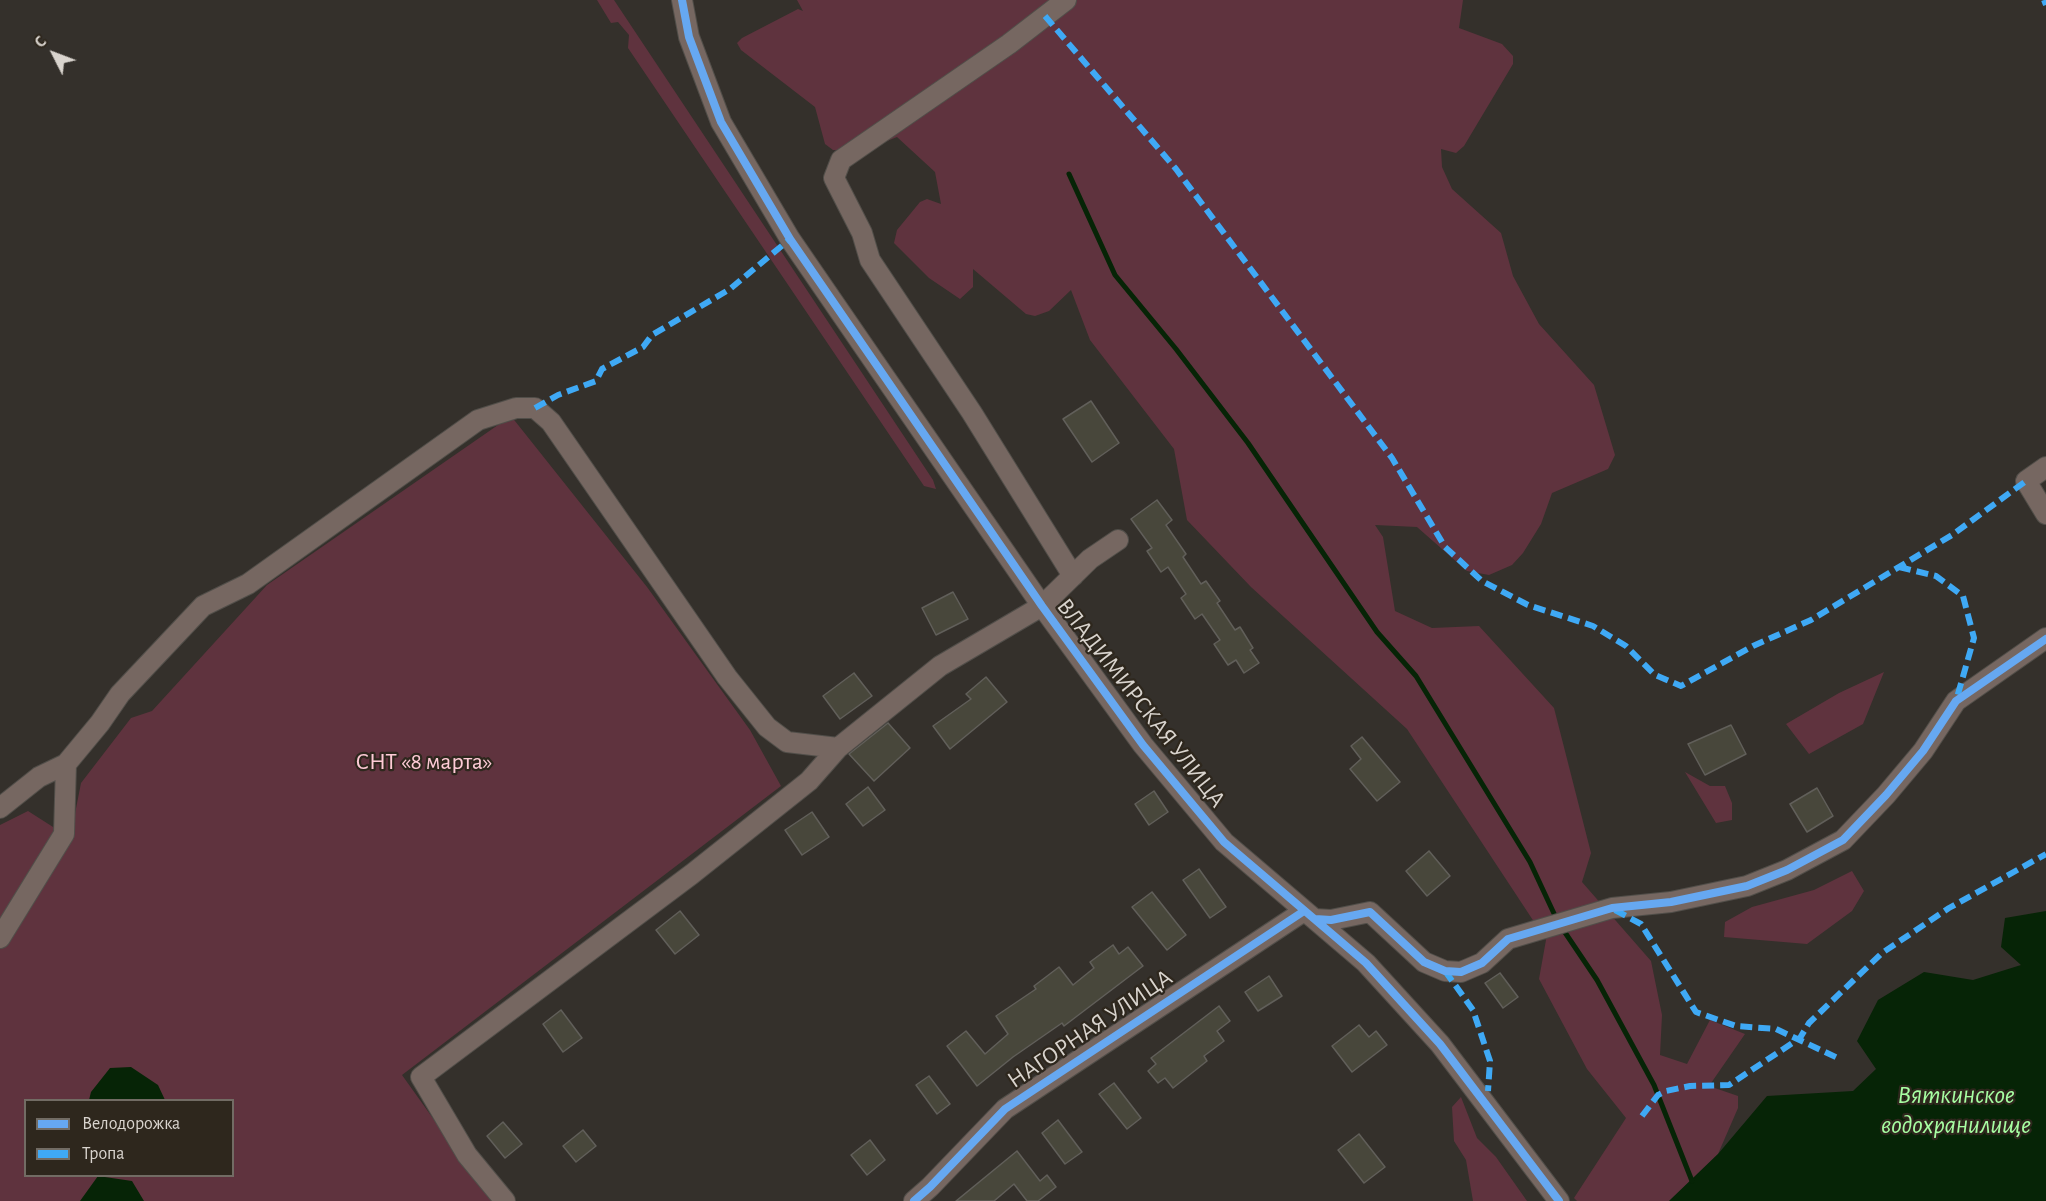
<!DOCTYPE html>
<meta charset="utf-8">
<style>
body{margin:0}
#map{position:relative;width:2046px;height:1201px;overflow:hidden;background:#34302b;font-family:"Alegreya Sans",sans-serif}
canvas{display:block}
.legend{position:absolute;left:24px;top:1099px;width:210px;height:78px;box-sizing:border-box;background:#2e271d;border:2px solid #726c64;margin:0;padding:8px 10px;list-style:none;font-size:18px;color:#d9d4ce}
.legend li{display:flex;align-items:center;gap:12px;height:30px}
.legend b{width:30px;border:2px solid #726c64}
.north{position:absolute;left:24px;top:24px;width:60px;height:60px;-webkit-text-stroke:4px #2e271d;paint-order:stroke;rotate:312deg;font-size:16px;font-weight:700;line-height:24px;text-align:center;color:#d9d4ce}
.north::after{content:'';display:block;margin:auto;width:21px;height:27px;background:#d9d4ce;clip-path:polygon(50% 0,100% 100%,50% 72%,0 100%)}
</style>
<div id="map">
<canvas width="2046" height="1201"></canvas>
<ul class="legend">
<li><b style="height:8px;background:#66a8f1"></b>Велодорожка</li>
<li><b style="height:8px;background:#3fa9f5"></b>Тропа</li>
</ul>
<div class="north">С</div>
</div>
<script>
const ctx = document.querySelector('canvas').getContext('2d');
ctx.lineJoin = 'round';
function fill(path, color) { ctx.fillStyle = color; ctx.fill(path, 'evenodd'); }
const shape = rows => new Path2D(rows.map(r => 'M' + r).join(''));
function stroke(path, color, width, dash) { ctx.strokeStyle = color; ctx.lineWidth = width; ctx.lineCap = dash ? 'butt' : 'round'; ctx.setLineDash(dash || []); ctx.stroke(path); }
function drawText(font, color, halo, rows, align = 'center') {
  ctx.font = font + ' "Alegreya Sans",sans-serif'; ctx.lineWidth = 4.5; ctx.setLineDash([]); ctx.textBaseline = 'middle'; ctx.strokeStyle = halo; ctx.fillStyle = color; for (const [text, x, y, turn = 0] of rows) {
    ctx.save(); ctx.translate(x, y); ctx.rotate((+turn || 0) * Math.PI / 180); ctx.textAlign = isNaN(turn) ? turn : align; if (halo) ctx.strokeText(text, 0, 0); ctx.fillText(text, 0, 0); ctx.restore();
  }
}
fill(shape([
 [597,0,614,0,868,382,933,480,936,489,924,486,628,48,629,35,618,22,611,23],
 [797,0,1463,0,1459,28,1502,44,1513,56,1513,64,1464,146,1456,153,1441,149,1442,167,1452,189,1501,233,1513,276,1539,324,1594,385,1615,455,1608,469,1552,493,1541,524,1523,553,1512,565,1489,575,1467,571,1417,527,1375,525,1383,537,1395,611,1432,628,1479,626,1554,708,1591,853,1582,882,1651,961,1662,1015,1660,1055,1687,1064,1710,1020,1745,1034,1709,1086,1738,1096,1738,1108,1718,1154,1669,1201,1577,1201,1574,1198,1626,1118,1587,1069,1539,979,1546,940,1407,729,1251,587,1187,520,1174,449,1090,340,1071,290,1049,311,1035,316,1026,314,973,269,973,287,960,299,929,278,894,243,897,230,920,202,927,199,941,204,935,172,897,137,860,152,833,150,825,144,815,107,741,50,737,43,742,38,798,9,803,11],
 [511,416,647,587,750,730,781,786,402,1075,492,1201,0,1201,0,825,28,811,64,834,71,834,81,783,131,718,152,711,267,585],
 [26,1100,232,1100,232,1176,26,1176],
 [1884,672,1863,724,1809,754,1786,724,1839,693],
 [1685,772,1710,786,1725,786,1732,803,1732,820,1716,823],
 [1852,871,1864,891,1852,911,1807,944,1724,937,1725,922,1752,907,1814,890],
 [1461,1097,1477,1138,1496,1157,1527,1201,1473,1201,1466,1160,1454,1141,1452,1107]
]), '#5f333e');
fill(shape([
 [2046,911,2046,1201,1669,1201,1718,1154,1767,1096,1853,1091,1876,1069,1857,1041,1878,1000,1924,972,1973,980,2021,965,2001,947,2005,918],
 [131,1067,158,1085,165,1100,89,1100,91,1092,110,1068],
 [98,1176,132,1181,144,1201,80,1201]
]), '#062406');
stroke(shape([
 [1069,174,1115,275,1176,349,1248,443,1377,632,1416,676,1530,862,1557,920],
 [1562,928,1597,980,1654,1085,1692,1181]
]), '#062406', 5);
const building = shape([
 [1091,401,1119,443,1092,462,1063,419,1091,401],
 [1157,500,1172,520,1166,525,1186,554,1183,557,1201,584,1206,581,1220,601,1217,603,1235,630,1240,627,1253,648,1250,650,1259,663,1244,673,1236,660,1228,665,1214,644,1220,640,1202,614,1195,619,1181,598,1186,594,1168,567,1161,572,1147,551,1152,548,1131,519,1157,500],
 [953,592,968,619,936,635,922,608,953,592],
 [854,673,872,696,840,719,823,696,854,673],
 [986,677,1007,702,950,749,933,726,971,699,966,694,986,677],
 [888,723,910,748,874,781,849,754,888,723],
 [1731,725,1746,754,1705,775,1688,744,1731,725],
 [1362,737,1400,782,1377,801,1350,769,1361,759,1351,746,1362,737],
 [868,787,885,810,863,826,846,804,868,787],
 [1817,788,1833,816,1807,832,1790,804,1817,788],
 [1154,791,1168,812,1149,825,1135,804,1154,791],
 [812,812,829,837,802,855,785,830,812,812],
 [1429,851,1450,876,1427,896,1406,871,1429,851],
 [1199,869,1226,907,1210,918,1183,880,1199,869],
 [1152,892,1186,935,1167,950,1132,907,1152,892],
 [680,911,699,935,675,954,656,930,680,911],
 [1113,945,1119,954,1128,947,1143,966,1064,1026,1062,1023,1013,1057,977,1086,947,1046,966,1031,985,1054,1008,1034,996,1016,1036,989,1034,986,1059,967,1073,985,1094,968,1090,962,1113,945],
 [1500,973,1518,997,1503,1008,1485,983,1500,973],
 [1269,976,1282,996,1258,1011,1245,992,1269,976],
 [1219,1006,1230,1021,1217,1031,1224,1041,1204,1056,1207,1061,1173,1088,1165,1078,1158,1083,1148,1071,1156,1064,1151,1058,1219,1006],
 [561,1010,582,1038,563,1052,543,1024,561,1010],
 [1359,1025,1369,1037,1376,1031,1387,1045,1352,1072,1332,1046,1359,1025],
 [929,1076,950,1104,937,1114,916,1085,929,1076],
 [1114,1083,1141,1118,1127,1129,1099,1094,1114,1083],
 [1058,1120,1082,1152,1065,1164,1042,1133,1058,1120],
 [503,1122,522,1144,505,1158,487,1136,503,1122],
 [583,1130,596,1146,576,1162,563,1146,583,1130],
 [1359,1134,1385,1167,1364,1183,1338,1150,1359,1134],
 [870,1140,885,1160,867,1175,851,1155,870,1140],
 [1017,1151,1040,1181,1047,1175,1056,1187,1038,1201,1027,1201,1014,1184,994,1201,956,1201,1017,1151]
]);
fill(building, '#48473b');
stroke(building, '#615f5a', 1.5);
const minor = shape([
 [682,0,689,37,721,122,790,239,1042,606,1143,745,1224,842,1366,963,1440,1044,1559,1201],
 [1066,0,1009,44,841,160,834,178,862,233,870,260,972,413,1073,576],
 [2046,467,2026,481,2046,514],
 [0,808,39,777,66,764,100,723,120,694,203,606,248,584,478,420,516,408,535,408,551,422,727,677,767,727,787,742,838,748],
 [1315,919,1331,920,1370,912,1424,962,1445,971,1461,972,1482,963,1508,939,1612,908,1671,902,1747,886,1787,870,1843,840,1886,795,1923,751,1956,701,2046,638],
 [0,938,64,834,66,764],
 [505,1201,467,1155,421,1077,692,874,809,781,838,748,940,666,1042,606,1090,559,1118,540],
 [914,1201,930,1187,1005,1109,1304,911]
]);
stroke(minor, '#514e49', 22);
stroke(minor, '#766761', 20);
stroke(shape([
 [2044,0,2046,5],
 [1045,16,1176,169,1392,458,1445,547,1482,581,1528,605,1593,626,1626,646,1655,675,1681,686,1753,646,1811,620,1952,535,2026,481],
 [535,408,558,395,596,381,602,369,643,347,652,335,730,289,790,239],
 [1899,567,1936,576,1963,596,1974,638,1956,701],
 [1615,910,1641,924,1696,1012,1736,1026,1776,1029,1840,1059],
 [1445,971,1473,1010,1490,1061,1488,1091],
 [1642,1116,1658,1095,1666,1091,1690,1086,1729,1085,1800,1038,1809,1023,1882,953,1949,908,2046,854]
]), '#3fa9f5', 6, [12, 6]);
stroke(shape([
 [682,0,689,37,721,122,790,239,1042,606,1143,745,1224,842,1366,963,1440,1044,1559,1201],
 [1315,919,1331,920,1370,912,1424,962,1445,971,1461,972,1482,963,1508,939,1612,908,1671,902,1747,886,1787,870,1843,840,1886,795,1923,751,1956,701,2046,639],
 [914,1201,930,1187,1005,1109,1304,911]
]), '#66a8f1', 8);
drawText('24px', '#d9d4ce', '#2e271d', [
 ["ВЛАДИМИРСКАЯ УЛИЦА",1141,703,52],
 ["НАГОРНАЯ УЛИЦА",1090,1029,-34]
]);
drawText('24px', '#fecbd6', '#2e271d', [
 ["СНТ «8 марта»",424,762]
]);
drawText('italic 26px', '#a7fea2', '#2e271d', [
 ["Вяткинское",1956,1095],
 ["водохранилище",1956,1125]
]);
</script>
